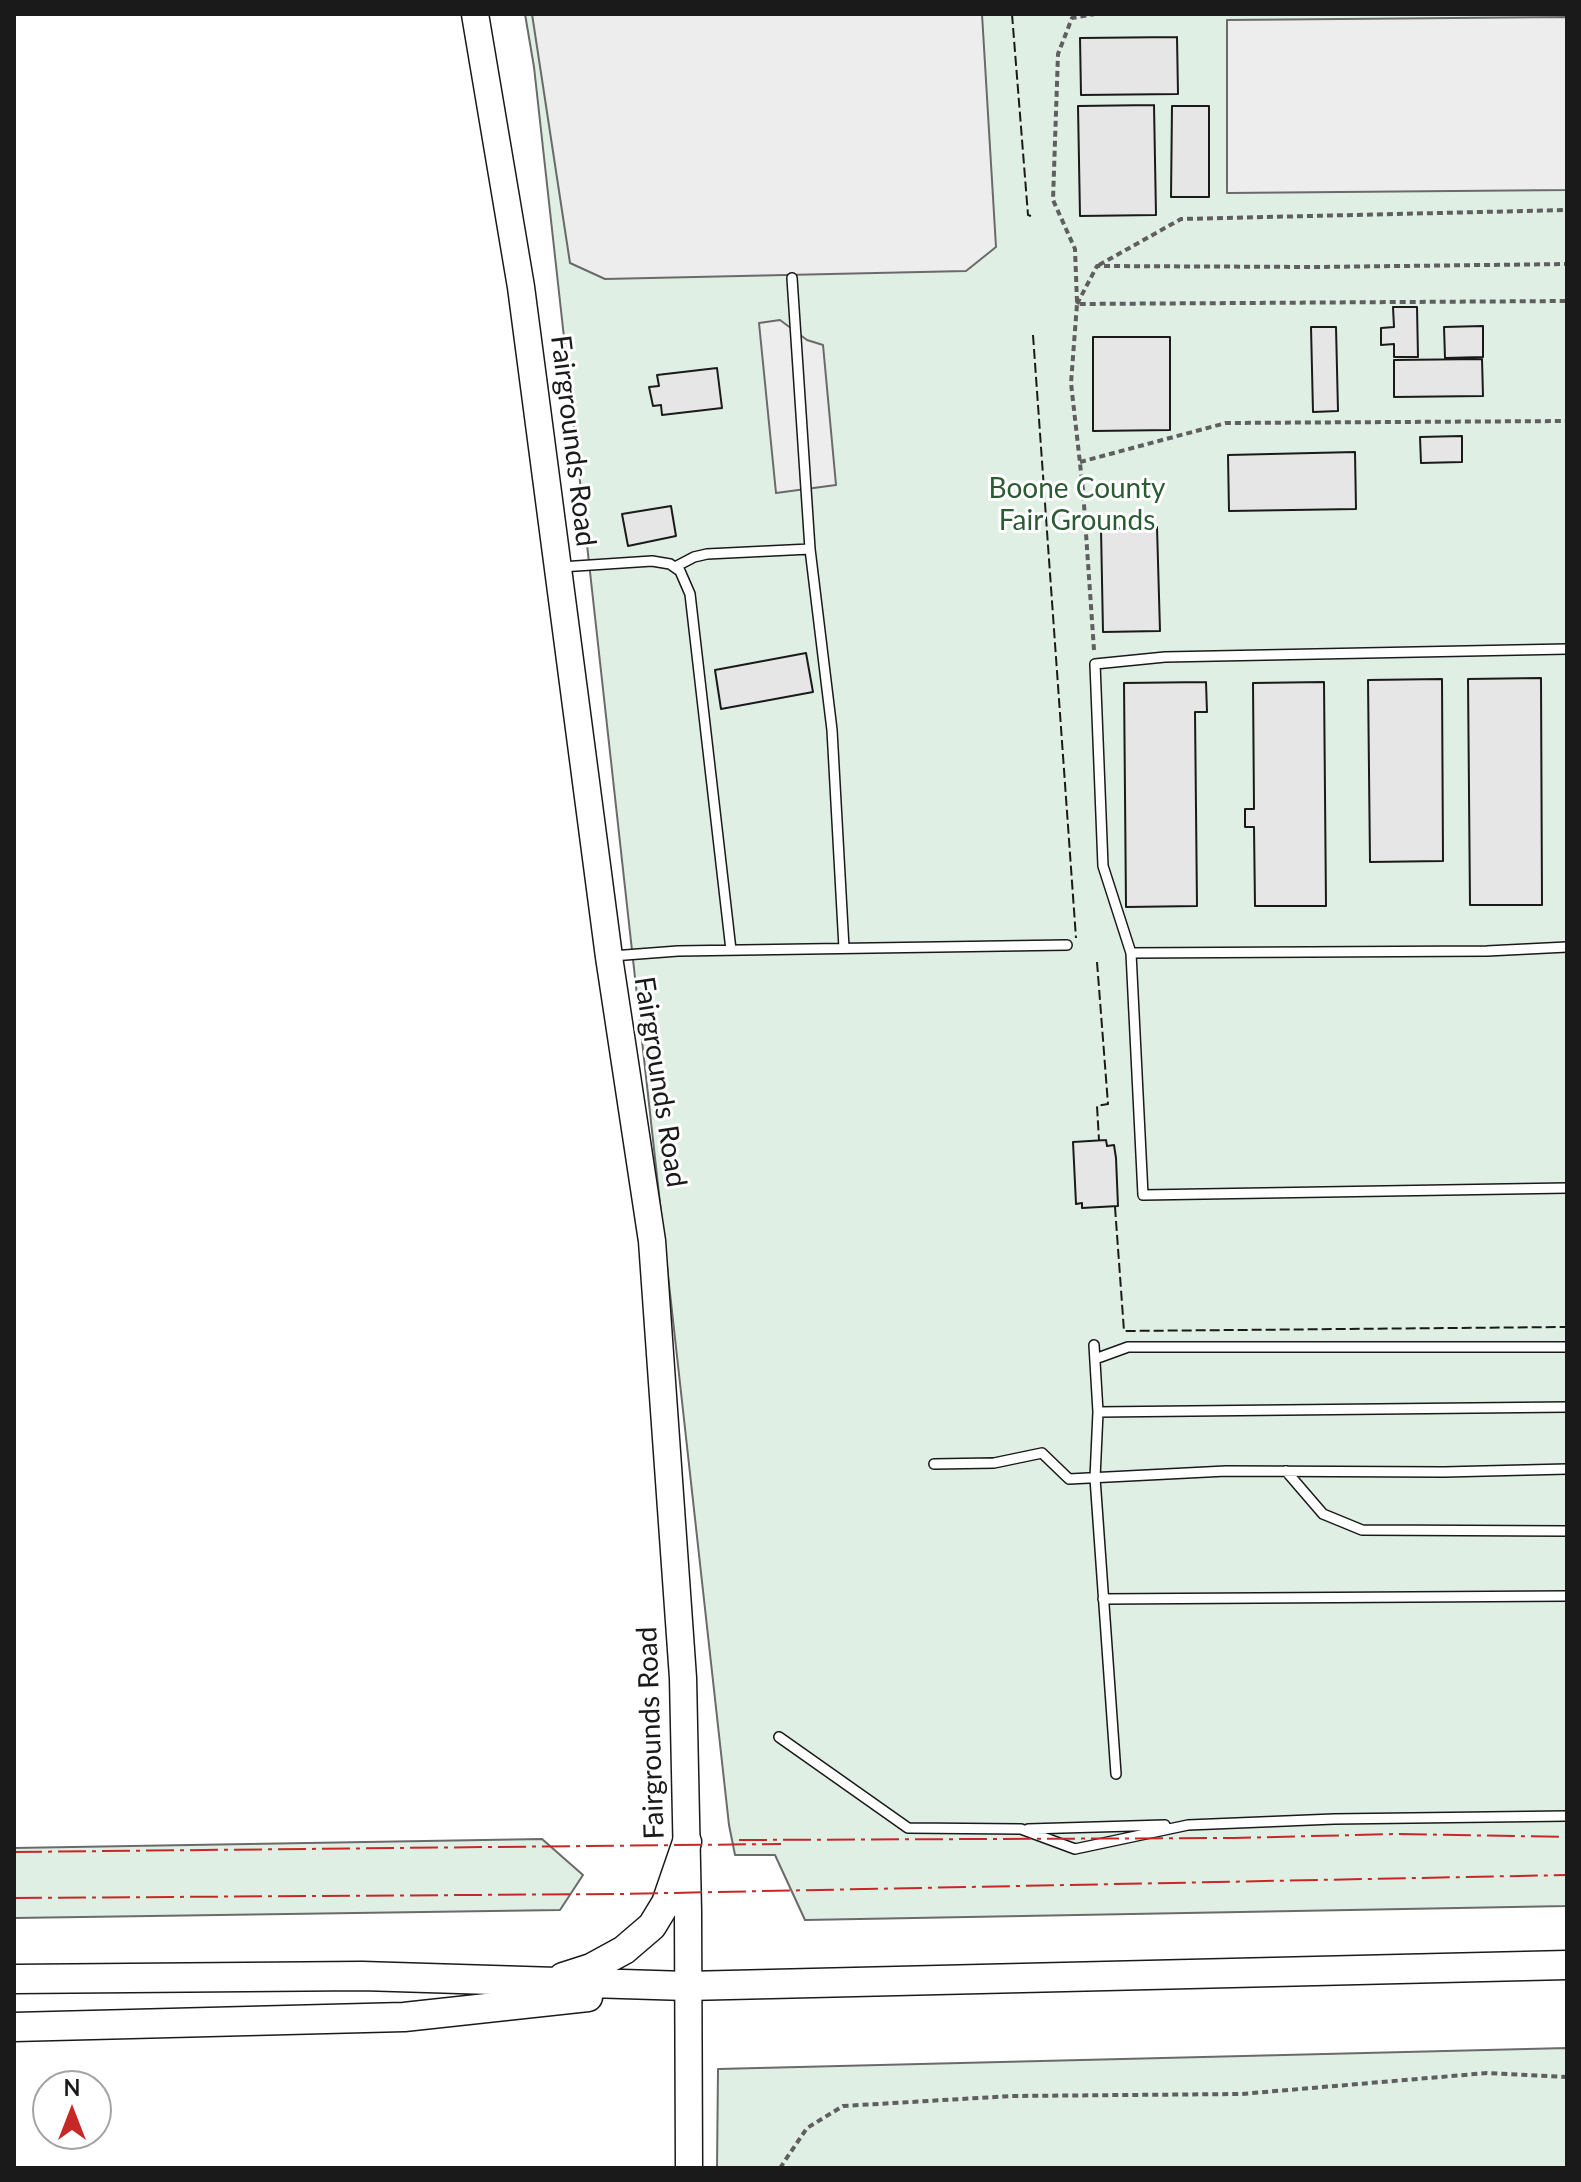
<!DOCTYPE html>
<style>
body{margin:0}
#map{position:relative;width:1581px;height:2182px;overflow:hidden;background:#fff;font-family:Lato,sans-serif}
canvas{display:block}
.frame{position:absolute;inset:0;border:16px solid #1a1a1a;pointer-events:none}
.north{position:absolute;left:32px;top:2070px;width:80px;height:80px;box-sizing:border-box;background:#fff;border:2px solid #a3a3a3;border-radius:50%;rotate:0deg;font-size:22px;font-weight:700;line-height:32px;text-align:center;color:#1a1a1a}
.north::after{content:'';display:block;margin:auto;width:28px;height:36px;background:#c62828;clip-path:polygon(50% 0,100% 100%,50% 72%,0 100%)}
</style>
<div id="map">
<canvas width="1581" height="2182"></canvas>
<div class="frame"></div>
<div class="north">N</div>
</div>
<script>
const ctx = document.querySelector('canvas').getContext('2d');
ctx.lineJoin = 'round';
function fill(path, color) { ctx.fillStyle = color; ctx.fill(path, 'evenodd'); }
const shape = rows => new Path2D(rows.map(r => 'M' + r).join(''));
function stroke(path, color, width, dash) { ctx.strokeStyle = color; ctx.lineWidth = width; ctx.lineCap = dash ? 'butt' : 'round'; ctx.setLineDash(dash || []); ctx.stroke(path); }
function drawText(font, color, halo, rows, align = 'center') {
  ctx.font = font + ' Lato,sans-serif'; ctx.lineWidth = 6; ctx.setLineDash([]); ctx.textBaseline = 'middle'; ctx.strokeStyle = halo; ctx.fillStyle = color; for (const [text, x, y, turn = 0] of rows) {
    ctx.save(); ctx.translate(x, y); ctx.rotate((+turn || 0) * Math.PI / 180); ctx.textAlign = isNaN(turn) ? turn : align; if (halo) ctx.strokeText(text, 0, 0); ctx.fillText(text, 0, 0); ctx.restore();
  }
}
const green = shape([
 [525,14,1567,14,1567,1906,805,1920,775,1855,735,1855,729,1825,534,67,525,14],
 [542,1839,583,1875,560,1910,14,1918,14,1848,542,1839],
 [1567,2048,1567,2168,717,2168,718,2069,1567,2048]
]);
fill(green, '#e0efe3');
stroke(green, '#6a6a6a', 2);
const parking = shape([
 [532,14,982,14,996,247,966,271,605,279,570,263,532,14],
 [1567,17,1567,190,1227,193,1227,20,1567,17],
 [780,320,807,340,823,345,836,485,776,493,759,323,780,320]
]);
fill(parking, '#ededed');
stroke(parking, '#6a6a6a', 2);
const building = shape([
 [1177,37,1178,94,1081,95,1080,38,1177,37],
 [1154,105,1156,215,1080,216,1078,106,1154,105],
 [1172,106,1209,106,1209,197,1171,197,1172,106],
 [1393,307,1417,307,1418,357,1394,357,1394,344,1381,345,1381,328,1394,327,1393,307],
 [1483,326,1483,357,1445,358,1444,327,1483,326],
 [1311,327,1336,327,1338,411,1313,412,1311,327],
 [1093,337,1170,337,1170,430,1093,431,1093,337],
 [1482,359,1483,396,1394,397,1394,360,1482,359],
 [717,368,722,408,662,415,661,405,653,406,649,387,659,386,657,375,717,368],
 [1462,436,1462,462,1421,463,1420,437,1462,436],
 [1355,452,1356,509,1229,511,1228,455,1355,452],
 [671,506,676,536,628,546,622,514,671,506],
 [1157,527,1160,631,1103,632,1101,529,1157,527],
 [806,653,813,692,721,709,715,670,806,653],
 [1541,678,1542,905,1470,905,1468,679,1541,678],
 [1442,679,1443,861,1370,862,1368,680,1442,679],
 [1206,682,1207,712,1195,712,1197,906,1126,907,1124,683,1206,682],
 [1324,682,1326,906,1255,906,1254,827,1245,827,1245,809,1254,809,1253,683,1324,682],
 [1106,1140,1107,1146,1114,1145,1116,1158,1118,1206,1082,1208,1082,1203,1076,1204,1073,1142,1106,1140]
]);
fill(building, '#e6e6e6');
stroke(building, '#1a1a1a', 2);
const service = shape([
 [792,278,810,549],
 [561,567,652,561,670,564,680,571,690,594,731,950],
 [675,567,694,557,707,554,810,549,832,730,844,948],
 [1567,649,1165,657,1095,664,1103,866,1131,953,1143,1195,1567,1188],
 [1131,953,1487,951,1567,947],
 [612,956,678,951,1067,945],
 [1094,1345,1098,1412,1095,1478,1116,1774],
 [1095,1359,1128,1347,1567,1347],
 [1098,1412,1567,1407],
 [934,1464,994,1463,1042,1453,1069,1479,1226,1471,1444,1472,1567,1469],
 [1286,1471,1323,1514,1362,1530,1567,1531],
 [1103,1599,1567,1596],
 [779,1737,908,1828,1021,1829,1075,1849,1188,1825,1334,1819,1567,1816],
 [1028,1829,1165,1825]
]);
const secondary = shape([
 [475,14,521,287,609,957,652,1241,683,1678,688,1912,689,2168]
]);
const primary = shape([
 [563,1977,591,1968,624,1950,652,1926,666,1903,687,1842],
 [14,1979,362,1976,687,1986,1567,1965],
 [14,2027,404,2017,588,1997]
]);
stroke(service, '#1a1a1a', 12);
stroke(secondary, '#1a1a1a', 29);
stroke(primary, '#1a1a1a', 31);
stroke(shape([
 [1099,265,1181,219,1567,210],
 [1077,302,1075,249,1053,200,1058,54,1072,18,1095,14],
 [1077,304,1097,266,1317,267,1567,264],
 [1080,462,1226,423,1567,421],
 [1094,650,1083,490,1071,383,1077,304,1567,301],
 [780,2168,807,2128,843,2106,1012,2096,1241,2094,1487,2073,1567,2077]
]), '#5f5f5f', 4, [6, 4]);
stroke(service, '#fff', 9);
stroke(secondary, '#fff', 26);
stroke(primary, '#fff', 28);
stroke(shape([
 [1012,14,1028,215,1031,216],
 [1033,335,1076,938],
 [1097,962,1108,1104,1097,1106,1099,1140],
 [1115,1207,1124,1331,1567,1327]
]), '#1a1a1a', 2, [10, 4]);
stroke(shape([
 [739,1840,1234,1838,1398,1834,1567,1837],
 [14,1852,781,1844],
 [14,1898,618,1894,1567,1875]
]), '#c62828', 2, [28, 6, 4, 6]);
drawText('28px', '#1a1a1a', '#fff', [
 ["Fairgrounds Road",573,441,83],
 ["Fairgrounds Road",660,1082,81],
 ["Fairgrounds Road",651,1733,-92]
]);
drawText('28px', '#2b5a34', '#fff', [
 ["Boone County",1077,489],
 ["Fair Grounds",1077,521]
]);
</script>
